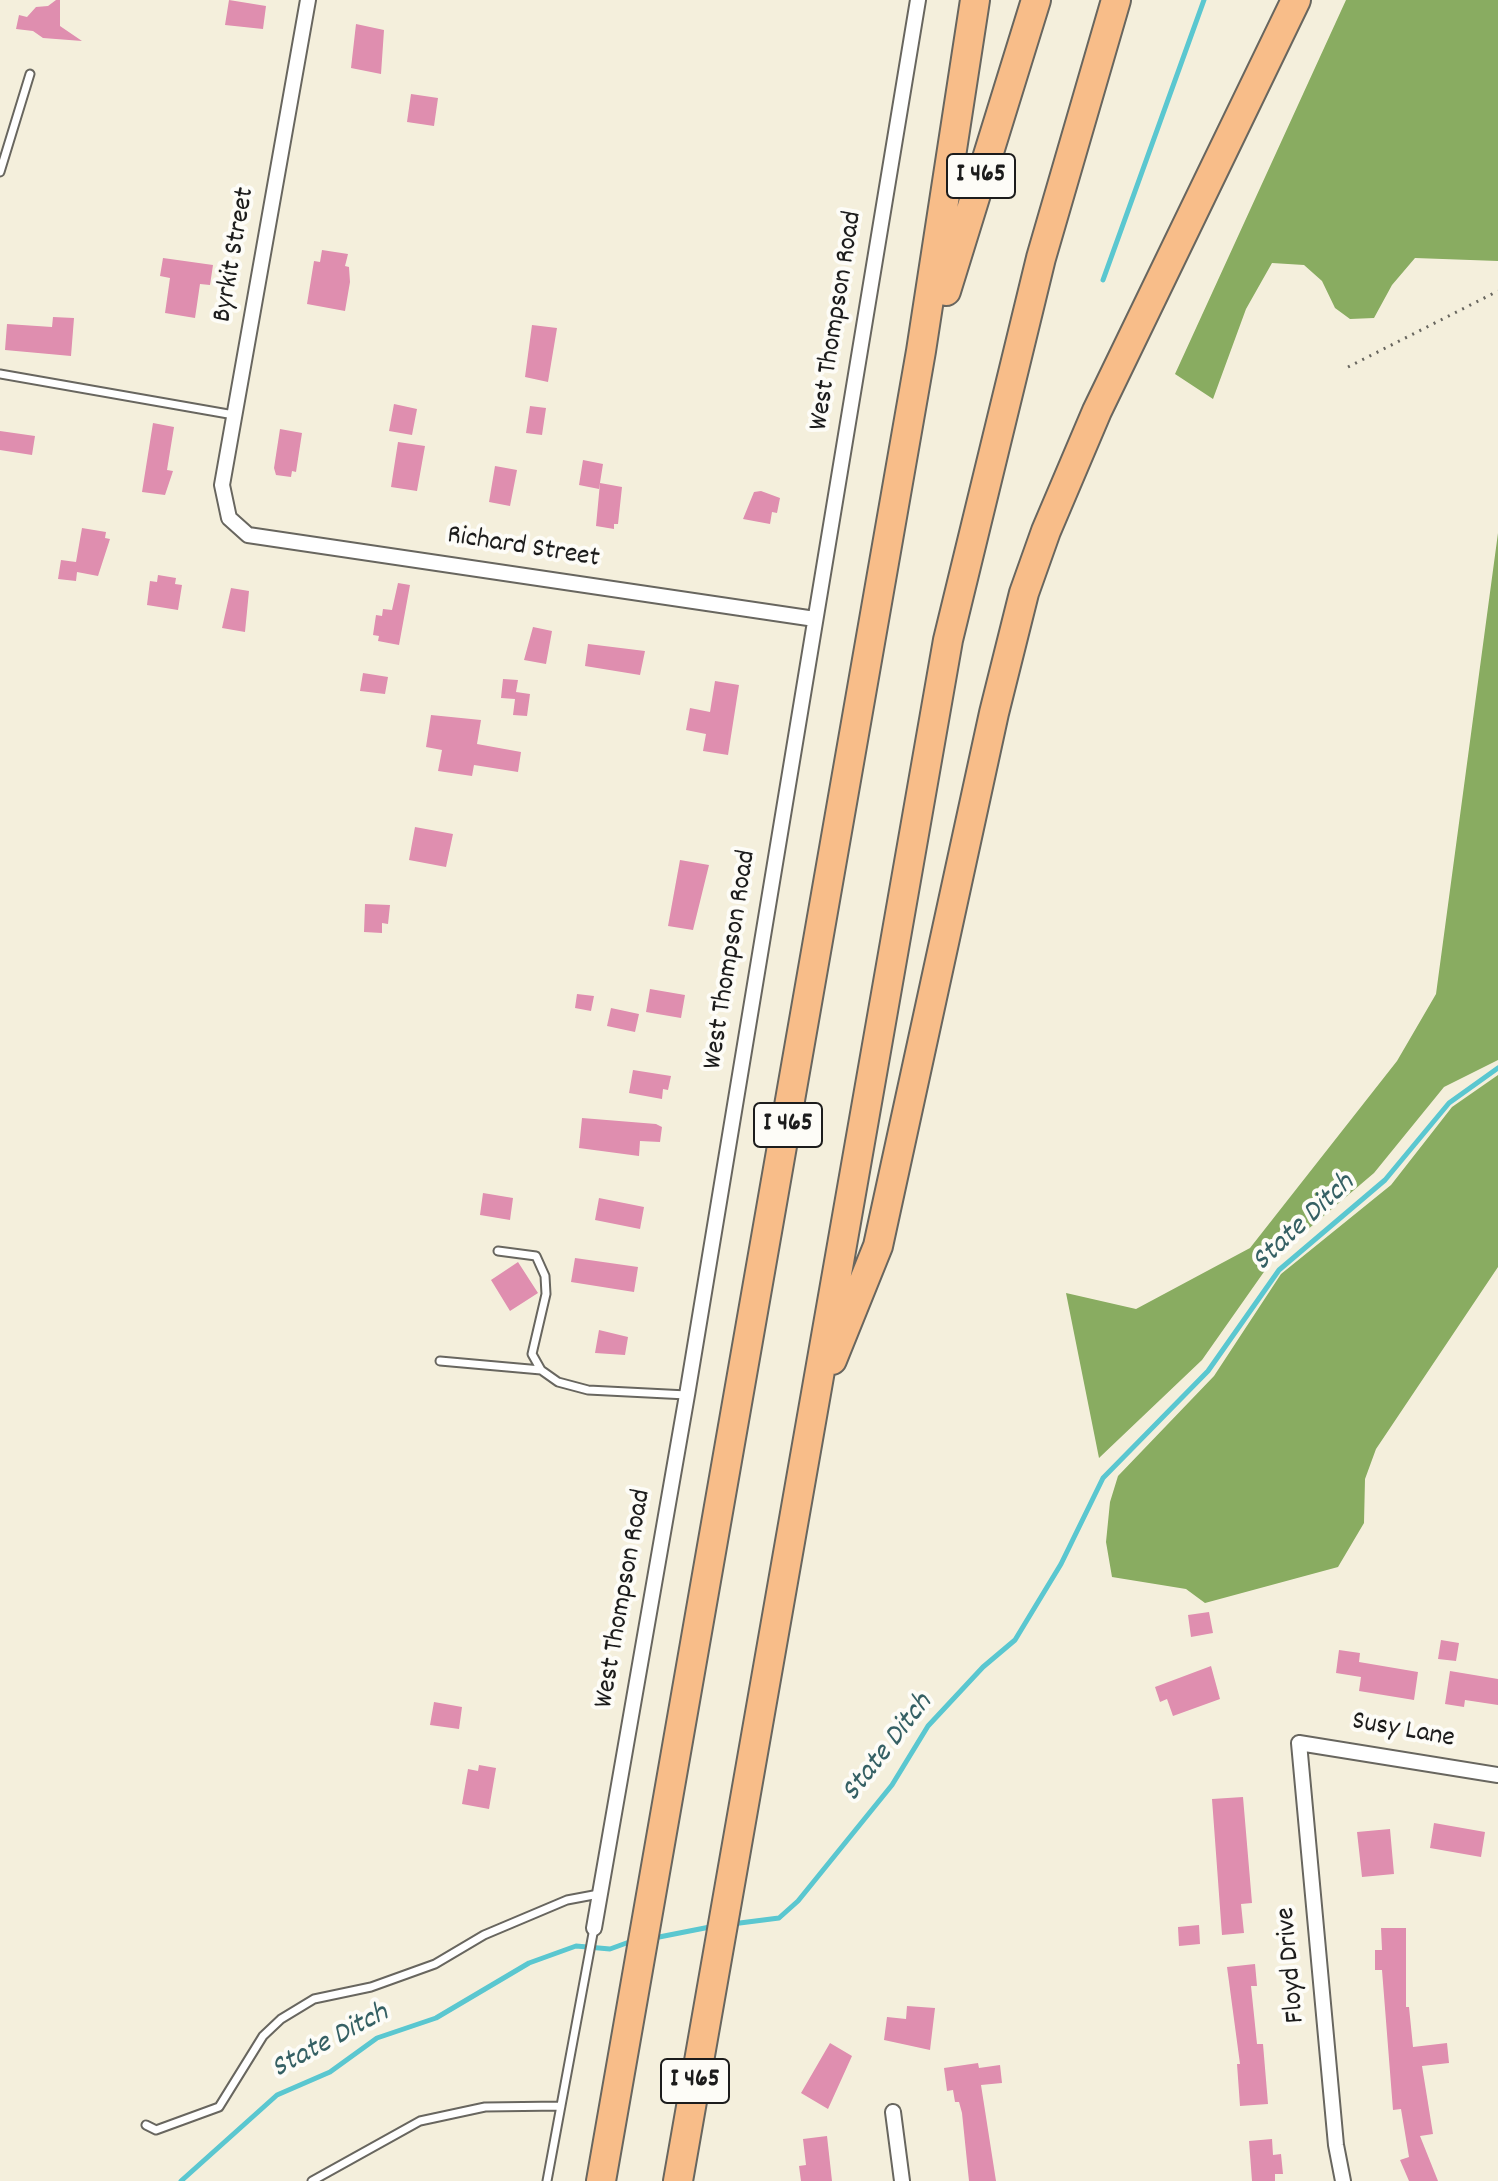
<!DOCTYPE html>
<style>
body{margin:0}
canvas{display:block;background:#f4efdc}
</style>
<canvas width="1498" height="2181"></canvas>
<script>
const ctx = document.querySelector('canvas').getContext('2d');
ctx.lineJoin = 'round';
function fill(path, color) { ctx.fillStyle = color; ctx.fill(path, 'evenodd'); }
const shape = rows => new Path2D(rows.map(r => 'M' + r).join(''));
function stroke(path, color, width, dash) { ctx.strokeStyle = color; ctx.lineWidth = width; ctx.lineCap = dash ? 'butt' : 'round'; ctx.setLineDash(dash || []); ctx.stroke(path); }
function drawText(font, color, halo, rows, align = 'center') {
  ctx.font = font + ' Dekko,sans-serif'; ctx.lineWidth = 8; ctx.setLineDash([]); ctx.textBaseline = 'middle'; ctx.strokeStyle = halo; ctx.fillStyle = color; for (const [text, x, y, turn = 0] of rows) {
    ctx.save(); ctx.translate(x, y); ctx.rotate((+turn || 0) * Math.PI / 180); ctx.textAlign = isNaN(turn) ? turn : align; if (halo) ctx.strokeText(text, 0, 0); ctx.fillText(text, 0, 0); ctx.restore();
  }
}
fill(shape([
 [1346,0,1498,0,1498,261,1415,258,1392,285,1374,318,1350,319,1335,308,1322,281,1304,265,1272,263,1246,309,1213,399,1175,374],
 [1498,533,1498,1060,1444,1087,1374,1173,1273,1259,1202,1360,1099,1458,1066,1293,1136,1309,1250,1248,1397,1061,1436,994],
 [1498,1075,1498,1267,1376,1449,1365,1479,1364,1523,1338,1567,1205,1603,1186,1589,1112,1577,1106,1542,1110,1502,1118,1476,1214,1376,1281,1274,1391,1185,1452,1107]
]), '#89ac61');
stroke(shape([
 [1103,280,1204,0],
 [732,1924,779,1918,798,1901,892,1785,928,1726,983,1667,1015,1640,1061,1564,1103,1478,1208,1371,1279,1270,1385,1180,1449,1103,1498,1068],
 [654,1938,715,1926],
 [181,2181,277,2095,330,2072,377,2038,436,2018,529,1963,576,1946,610,1949,632,1941]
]), '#5ac7d0', 5);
fill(shape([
 [56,0,60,0,60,26,82,41,43,38,33,31,16,29,19,15,27,17,36,7,48,6],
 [229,0,266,6,263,29,225,25],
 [356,24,384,30,381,74,351,68],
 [411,94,438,98,434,126,407,122],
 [322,250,348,254,345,266,349,267,350,282,345,311,307,304,314,261,320,262],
 [163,258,213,265,210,285,200,284,195,318,165,313,170,278,160,276],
 [53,317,74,318,71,356,5,350,7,324,52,327],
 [532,325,557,328,548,382,525,377],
 [394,404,417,409,412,435,389,431],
 [530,406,546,408,542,435,526,433],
 [153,423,174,427,167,470,173,471,165,495,142,492],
 [280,429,302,433,296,472,292,471,291,477,276,475,274,468],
 [0,431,35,436,32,455,0,450],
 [398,442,425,446,417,491,391,487],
 [583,460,603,464,599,489,579,485],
 [495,466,517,470,510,506,489,502],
 [600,483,622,487,618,524,614,524,614,529,596,526],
 [761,491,780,498,777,513,772,512,770,524,743,519,754,492],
 [82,528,106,532,105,538,110,539,98,576,77,572,76,581,58,579,61,560,76,562],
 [158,575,176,578,175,584,182,585,178,610,147,605,150,581,157,582],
 [398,583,410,585,399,645,378,641,379,636,373,635,376,615,382,616,383,609,392,610],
 [231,588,249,591,245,632,222,628],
 [533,627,552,631,546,664,524,660],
 [588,644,645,651,640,675,585,666],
 [363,673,388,677,385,694,360,691],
 [503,679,518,680,516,692,530,694,527,716,513,715,515,699,501,698],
 [715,681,739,685,728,755,703,751,706,734,686,730,690,708,710,712],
 [431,715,481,720,477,744,521,752,518,772,474,765,472,776,438,771,442,750,426,747],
 [415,827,453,834,446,867,409,860],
 [680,860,709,865,693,930,668,926],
 [365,904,390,905,388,924,382,923,382,933,364,932],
 [650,989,685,995,681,1018,646,1012],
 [577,994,594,996,591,1011,575,1008],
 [611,1008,639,1014,635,1032,607,1026],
 [633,1070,671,1076,668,1090,663,1089,662,1099,629,1093],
 [582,1118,656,1124,662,1127,660,1142,640,1141,639,1156,579,1148],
 [483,1193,513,1198,510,1220,480,1215],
 [599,1198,644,1207,640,1229,595,1220],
 [575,1258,638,1267,634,1292,571,1282],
 [518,1262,538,1293,510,1311,491,1280],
 [599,1330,628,1337,625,1355,595,1353],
 [1209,1612,1213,1633,1191,1637,1188,1615],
 [1441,1640,1459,1643,1456,1661,1438,1659],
 [1339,1650,1360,1653,1359,1662,1418,1672,1414,1700,1359,1691,1361,1677,1336,1673],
 [1211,1666,1220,1699,1173,1716,1167,1699,1160,1702,1155,1687],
 [1450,1671,1498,1679,1498,1705,1465,1700,1464,1707,1445,1704],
 [434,1702,462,1707,459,1729,430,1725],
 [479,1765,496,1768,489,1809,462,1804,468,1769,478,1771],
 [1243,1797,1252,1903,1241,1904,1244,1933,1222,1935,1212,1799],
 [1434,1823,1485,1832,1481,1857,1430,1848],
 [1390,1829,1394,1874,1362,1877,1357,1832],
 [1199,1925,1200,1944,1179,1946,1178,1927],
 [1381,1928,1406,1928,1406,2007,1409,2007,1413,2047,1447,2043,1449,2063,1422,2066,1433,2134,1420,2136,1438,2181,1409,2181,1400,2160,1409,2157,1401,2109,1393,2110,1382,1970,1375,1970,1375,1950,1382,1950],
 [1255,1964,1257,1986,1251,1986,1257,2044,1263,2044,1268,2104,1240,2106,1237,2064,1240,2064,1227,1967],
 [907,2006,935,2008,930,2050,884,2040,887,2017,906,2019],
 [830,2043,852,2056,828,2109,801,2093],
 [978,2063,979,2068,1000,2065,1002,2083,981,2085,996,2181,969,2181,962,2113,959,2102,955,2102,953,2090,947,2091,944,2068],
 [827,2136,832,2181,801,2181,799,2166,806,2165,803,2139],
 [1272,2139,1273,2155,1281,2154,1283,2174,1275,2174,1275,2181,1252,2181,1249,2141]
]), '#df8eaf');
const service = shape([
 [0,172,30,74],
 [0,374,234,415],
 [498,1251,536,1256,545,1276,546,1294,532,1354,541,1370,558,1382,588,1390,687,1395],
 [440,1361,541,1370],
 [146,2125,156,2130,219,2107,263,2036,281,2019,314,1999,371,1987,435,1964,484,1935,567,1900,599,1894],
 [312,2181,420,2121,485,2107,561,2106],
 [547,2181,594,1928]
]);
const minor = shape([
 [308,0,222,485,229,518,248,535,815,619],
 [594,1928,687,1395,918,0],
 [893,2112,902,2181],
 [1343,2181,1336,2145,1299,1743,1498,1775]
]);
const motorway = shape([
 [946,291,1036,0],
 [832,1360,878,1246,994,713,1024,593,1046,531,1097,411,1296,0],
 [601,2181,921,351,975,0],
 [678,2181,948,640,1041,258,1116,0]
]);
stroke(service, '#68665f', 11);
stroke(minor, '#68665f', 18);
stroke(motorway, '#68665f', 32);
stroke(shape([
 [1348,367,1498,291]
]), '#68665f', 3, [2, 6]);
stroke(service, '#fff', 7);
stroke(minor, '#fff', 14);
stroke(motorway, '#f8bd89', 28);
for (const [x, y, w] of [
 [981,176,68],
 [788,1125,68],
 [695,2081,68]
]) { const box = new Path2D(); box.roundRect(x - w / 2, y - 22, w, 44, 6); ctx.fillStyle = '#fdfcf7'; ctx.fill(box); stroke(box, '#1c1c1c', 2); }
drawText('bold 26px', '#1c1c1c', null, [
 ["I 465",981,176],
 ["I 465",788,1125],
 ["I 465",695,2081]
]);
drawText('28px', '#1c1c1c', '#fdfcf7', [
 ["Byrkit Street",236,255,-80],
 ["West Thompson Road",838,321,-81],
 ["Richard Street",523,549,9],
 ["West Thompson Road",732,960,-81],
 ["West Thompson Road",625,1599,-80],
 ["Susy Lane",1403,1732,10],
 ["Floyd Drive",1293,1965,-95]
]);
drawText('italic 30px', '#356064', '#fdfcf7', [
 ["State Ditch",1305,1224,-43],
 ["State Ditch",889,1749,-52],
 ["State Ditch",331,2043,-28]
]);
</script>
